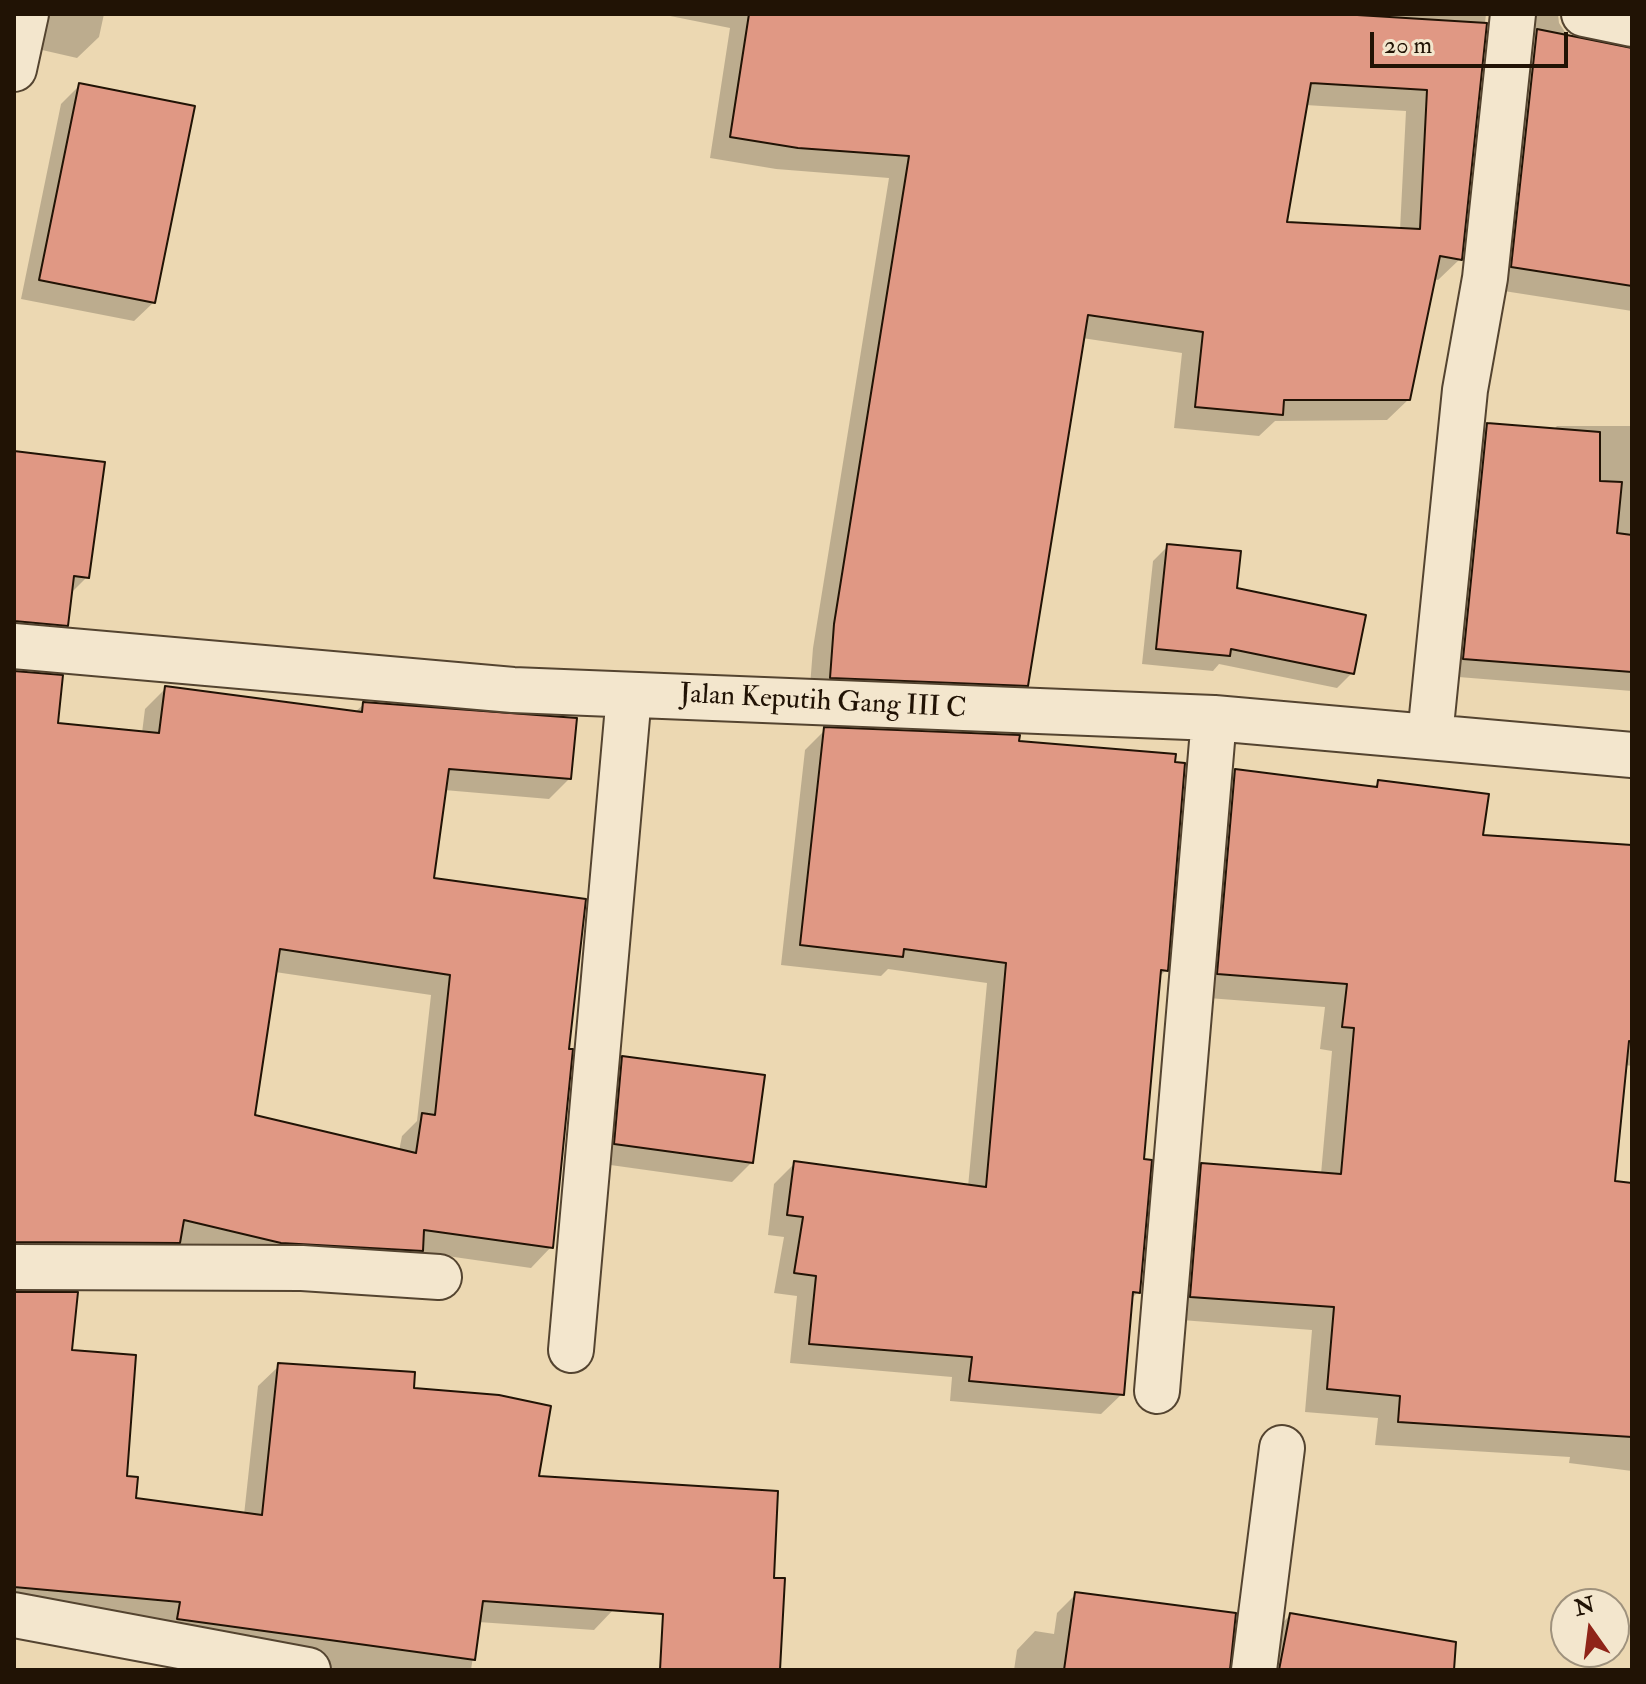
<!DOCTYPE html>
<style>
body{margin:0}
#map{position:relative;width:1646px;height:1684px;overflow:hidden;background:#ecd8b2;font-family:"IM FELL Double Pica",serif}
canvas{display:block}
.frame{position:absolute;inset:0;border:16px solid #211305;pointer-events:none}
.north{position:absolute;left:1550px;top:1588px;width:80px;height:80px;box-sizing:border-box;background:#f3e6cd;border:2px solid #9f927d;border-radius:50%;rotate:346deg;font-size:22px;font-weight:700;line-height:32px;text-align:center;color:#211305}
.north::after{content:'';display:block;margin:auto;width:28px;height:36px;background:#8f2418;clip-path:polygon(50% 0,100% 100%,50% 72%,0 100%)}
.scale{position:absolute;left:1370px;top:32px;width:198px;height:36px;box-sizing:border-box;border:4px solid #211305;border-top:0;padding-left:10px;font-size:24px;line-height:28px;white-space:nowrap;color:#211305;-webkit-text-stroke:6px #f3e6cd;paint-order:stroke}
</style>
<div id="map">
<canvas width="1646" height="1684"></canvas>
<div class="frame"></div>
<div class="north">N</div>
<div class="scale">20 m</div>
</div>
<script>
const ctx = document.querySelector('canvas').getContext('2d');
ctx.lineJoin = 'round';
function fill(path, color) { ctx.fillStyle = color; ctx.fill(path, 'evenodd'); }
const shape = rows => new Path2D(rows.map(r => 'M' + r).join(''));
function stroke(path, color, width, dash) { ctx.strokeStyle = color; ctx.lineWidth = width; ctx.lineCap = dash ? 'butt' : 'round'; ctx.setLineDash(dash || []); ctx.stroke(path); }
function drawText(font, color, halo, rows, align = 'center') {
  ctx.font = font + ' "IM FELL Double Pica",serif'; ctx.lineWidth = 8; ctx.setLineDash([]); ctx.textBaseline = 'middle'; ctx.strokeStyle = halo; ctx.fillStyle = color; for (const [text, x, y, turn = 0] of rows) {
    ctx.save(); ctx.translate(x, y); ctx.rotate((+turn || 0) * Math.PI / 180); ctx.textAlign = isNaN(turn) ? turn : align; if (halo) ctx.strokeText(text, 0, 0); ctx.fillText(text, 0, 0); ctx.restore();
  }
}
fill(shape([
 [17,14,104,14,99,37,77,58,29,47],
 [660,14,1486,14,1460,259,1438,280,1433,279,1409,399,1387,420,1275,421,1259,436,1174,428,1182,353,1082,338,1026,685,1004,706,809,699,813,648,889,178,776,169,710,158,730,28],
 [1305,105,1406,111,1400,230,1284,224],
 [1503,14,1558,14,1559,23,1567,35,1632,50,1632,311,1491,289],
 [80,85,154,302,134,321,21,299,61,104],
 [1488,425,1553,430,1557,426,1632,426,1632,691,1446,676,1470,443],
 [14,453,87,577,70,594,66,625,46,646,14,644],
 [1168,546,1235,590,1352,673,1337,688,1219,664,1213,671,1142,664,1153,561],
 [14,671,61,677,56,725,142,733,145,709,166,688,354,713,364,704,570,778,549,799,444,790,432,879,566,1050,551,1247,531,1268,419,1252,400,1271,259,1263,177,1243,157,1262,14,1262],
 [275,972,431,995,417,1121,402,1136,399,1151,253,1117],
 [825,730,1017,742,1166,970,1159,977,1142,1161,1138,1292,1130,1300,1122,1394,1101,1414,950,1401,952,1377,790,1363,797,1296,774,1293,784,1237,768,1235,774,1184,795,1163,968,1187,987,983,888,969,881,976,781,965,805,750],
 [1235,771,1372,789,1379,782,1481,837,1632,847,1632,1066,1625,1065,1613,1183,1632,1185,1632,1471,1569,1463,1570,1457,1375,1445,1378,1418,1305,1412,1312,1330,1168,1319,1179,1189,1202,1165,1321,1174,1332,1051,1320,1049,1325,1007,1195,997,1212,795],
 [623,1058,751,1163,732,1182,596,1163,604,1077],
 [14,1291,76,1294,69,1352,134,1500,244,1515,258,1386,279,1366,412,1390,537,1478,614,1609,594,1630,478,1622,471,1670,301,1670,14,1609],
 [1076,1594,1229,1670,1014,1670,1017,1650,1035,1631,1054,1634,1057,1613],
 [1290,1615,1429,1670,1264,1670,1272,1634]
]), '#0003');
const building = shape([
 [749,14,1341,14,1487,23,1462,260,1440,256,1410,400,1284,400,1283,415,1195,407,1203,332,1088,315,1028,686,830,678,834,624,909,156,798,148,730,137,749,14],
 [1311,83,1427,90,1420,229,1287,222,1311,83],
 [1537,29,1632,48,1632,286,1511,267,1537,29],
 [79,83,195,106,155,303,39,280,79,83],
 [1487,423,1600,432,1600,481,1622,482,1617,533,1632,535,1632,672,1463,659,1487,423],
 [14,451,105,462,89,578,74,576,68,626,14,621,14,451],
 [1167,544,1241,551,1237,588,1366,615,1354,674,1231,649,1230,656,1156,649,1167,544],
 [14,671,63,675,58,723,159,733,165,686,362,712,363,702,577,718,571,779,449,769,434,878,586,899,569,1049,573,1049,553,1248,424,1230,423,1251,281,1243,184,1220,180,1243,14,1242,14,671],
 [280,949,450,975,435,1115,422,1113,416,1153,255,1115,280,949],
 [824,727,1020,735,1019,741,1176,754,1175,762,1185,763,1168,971,1161,970,1144,1159,1152,1160,1140,1293,1133,1292,1124,1395,969,1381,972,1357,809,1344,816,1276,794,1273,803,1217,787,1215,794,1161,986,1187,1006,963,904,949,903,957,800,945,824,727],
 [1235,769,1377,787,1378,780,1489,794,1483,835,1632,845,1632,1042,1629,1041,1615,1181,1632,1183,1632,1437,1398,1422,1400,1396,1327,1389,1334,1307,1190,1297,1201,1163,1341,1174,1354,1028,1342,1027,1347,984,1217,974,1235,769],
 [622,1056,765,1075,753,1163,614,1144,622,1056],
 [14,1292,78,1292,72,1350,136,1355,127,1476,138,1477,136,1498,262,1515,278,1363,415,1372,414,1388,499,1395,551,1406,539,1476,778,1491,774,1578,785,1578,780,1670,660,1670,663,1614,483,1601,475,1660,177,1619,180,1602,14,1587,14,1292],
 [1075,1592,1236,1613,1230,1670,1064,1670,1075,1592],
 [1290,1613,1456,1642,1454,1670,1279,1670,1290,1613]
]);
fill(building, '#e09884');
stroke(building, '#211305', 2);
const minor = shape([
 [1584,14,1632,24],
 [14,69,26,14],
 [14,646,513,690,1214,718,1632,755],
 [1430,736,1465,390,1485,278,1513,14],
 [14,1267,302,1268,439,1277],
 [571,1350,629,695],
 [1157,1391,1214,718],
 [14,1615,308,1670],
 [1254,1670,1282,1448]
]);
stroke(minor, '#544430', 48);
stroke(minor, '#f3e6cd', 44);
drawText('28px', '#211305', '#f3e6cd', [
 ["Jalan Keputih Gang III C",823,703,3]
]);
</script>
